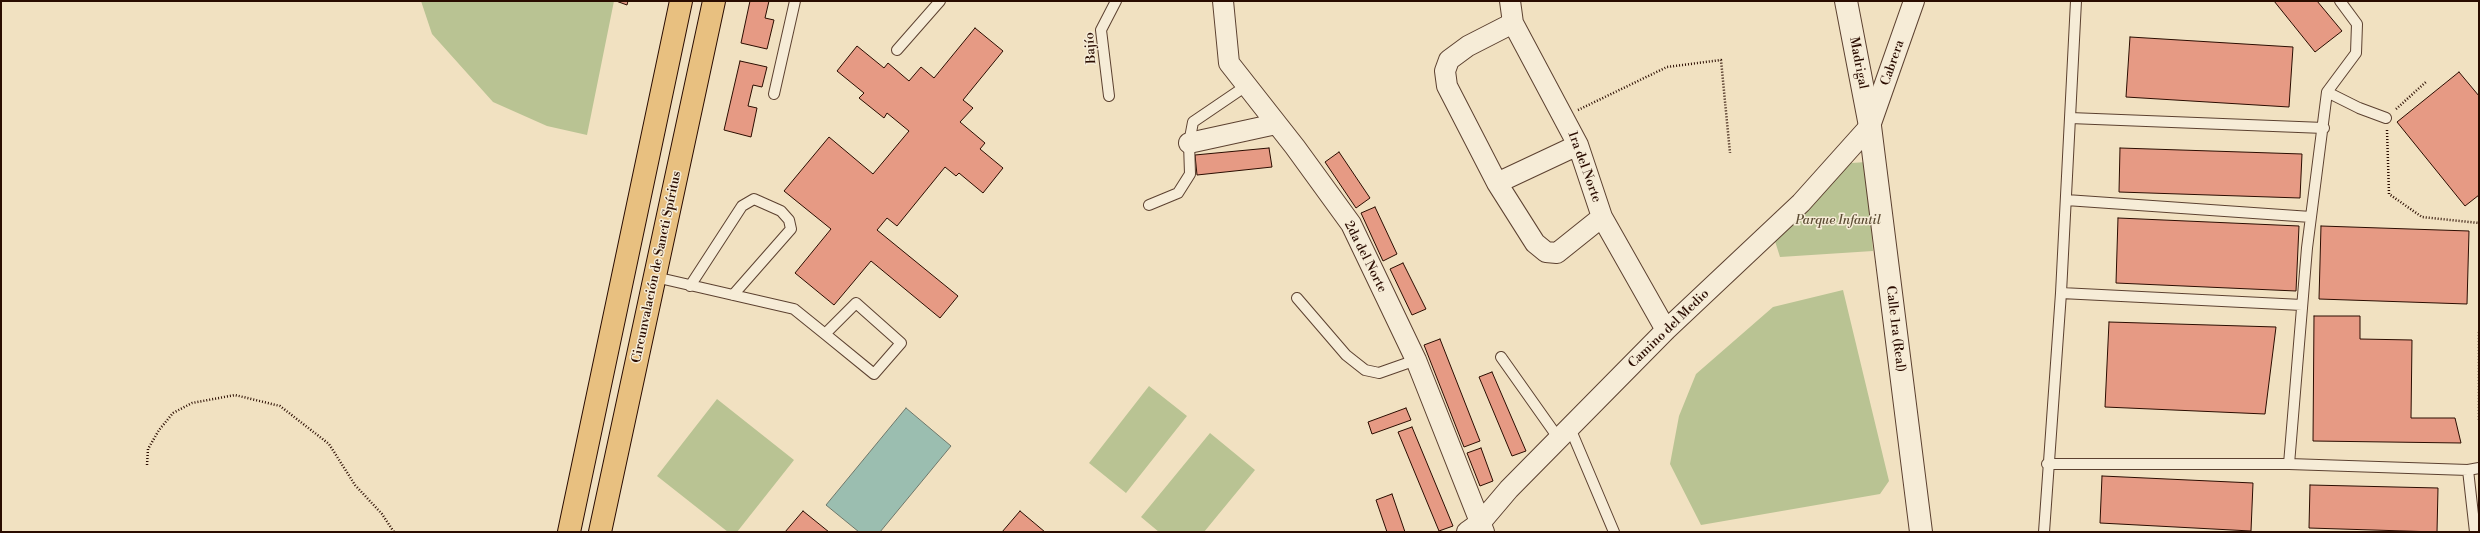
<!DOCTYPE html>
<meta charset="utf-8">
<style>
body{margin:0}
#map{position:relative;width:2480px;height:533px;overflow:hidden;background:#f1e1c1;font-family:"Libre Bodoni",serif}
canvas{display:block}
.frame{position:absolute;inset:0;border:2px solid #2a0c00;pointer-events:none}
</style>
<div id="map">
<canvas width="2480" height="533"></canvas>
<div class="frame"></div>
</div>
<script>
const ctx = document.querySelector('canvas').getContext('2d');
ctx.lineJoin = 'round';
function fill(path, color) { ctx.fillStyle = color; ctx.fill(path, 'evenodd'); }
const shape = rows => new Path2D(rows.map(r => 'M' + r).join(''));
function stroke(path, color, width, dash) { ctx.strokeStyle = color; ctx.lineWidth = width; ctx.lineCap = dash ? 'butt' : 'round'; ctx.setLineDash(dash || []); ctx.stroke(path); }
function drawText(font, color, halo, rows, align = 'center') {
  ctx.font = font + ' "Libre Bodoni",serif'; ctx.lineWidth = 3; ctx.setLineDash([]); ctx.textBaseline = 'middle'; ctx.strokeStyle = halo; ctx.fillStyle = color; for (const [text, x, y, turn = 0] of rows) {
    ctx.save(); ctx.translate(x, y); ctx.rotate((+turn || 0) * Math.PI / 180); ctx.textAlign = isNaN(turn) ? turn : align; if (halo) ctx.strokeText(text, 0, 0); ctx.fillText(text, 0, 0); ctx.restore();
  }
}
fill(shape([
 [421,1,614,1,587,135,547,126,493,102,432,34],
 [1867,162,1873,251,1780,257,1774,238,1851,163],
 [1843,290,1889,481,1880,494,1701,525,1670,464,1679,416,1696,374,1773,307],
 [1149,386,1187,416,1126,493,1089,463],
 [717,399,794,460,737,532,728,532,657,476],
 [1210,433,1255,470,1204,532,1159,532,1141,517]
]), '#b9c393');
const water = shape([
 [906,408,951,446,880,532,859,532,826,505,906,408]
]);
fill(water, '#9bbeb0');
stroke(water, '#6e776a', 1);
const building = shape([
 [616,1,628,1,627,5,616,1],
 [750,1,769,1,765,18,774,20,767,49,741,43,750,1],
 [2274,1,2317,1,2342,31,2315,52,2274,1],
 [975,28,1003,51,963,100,973,108,960,122,985,143,980,149,1003,168,983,193,959,173,956,176,945,167,897,226,887,218,877,230,958,296,940,318,871,261,834,305,795,273,831,229,784,191,829,137,873,174,909,131,887,113,884,118,859,98,864,93,837,71,857,46,884,68,888,63,909,81,921,67,934,78,975,28],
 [2130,37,2293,47,2289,107,2126,97,2130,37],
 [740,61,767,67,762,87,753,85,748,106,757,108,751,137,724,130,740,61],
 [2459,72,2479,96,2479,195,2465,206,2397,122,2459,72],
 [1269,148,1272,167,1197,175,1195,155,1269,148],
 [2120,148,2302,154,2300,198,2119,192,2120,148],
 [1339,152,1370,198,1356,208,1325,162,1339,152],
 [1375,207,1397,254,1383,261,1361,213,1375,207],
 [2118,218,2299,226,2296,291,2116,283,2118,218],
 [2321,226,2469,231,2467,304,2319,299,2321,226],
 [1403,263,1426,309,1412,315,1390,269,1403,263],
 [2314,316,2360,316,2360,339,2412,340,2411,418,2455,418,2461,443,2313,441,2314,316],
 [2109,322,2276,327,2265,414,2105,407,2109,322],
 [1440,339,1480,441,1464,447,1424,345,1440,339],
 [1492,372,1526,451,1512,456,1479,377,1492,372],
 [1406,408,1411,420,1372,434,1368,422,1406,408],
 [1412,427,1453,526,1439,531,1398,432,1412,427],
 [1481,448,1493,481,1480,486,1467,453,1481,448],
 [2102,476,2253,483,2251,531,2100,523,2102,476],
 [2310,485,2438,488,2437,532,2309,528,2310,485],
 [1392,494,1405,532,1387,532,1376,500,1392,494],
 [803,511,829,532,785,532,803,511],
 [1020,511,1045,532,1002,532,1020,511]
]);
fill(building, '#e69a84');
stroke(building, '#2a0c00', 1);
const service = shape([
 [897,50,940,1],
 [2327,92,2356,53,2357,24,2340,1],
 [774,94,795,1],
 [1109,96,1101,30,1116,1],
 [2070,118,2324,128],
 [2066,200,2311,217],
 [1149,205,1178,193,1190,174,1189,143,1193,122,1246,86],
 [655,277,794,309,825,334,874,374,901,343,856,303,825,334],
 [690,286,742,206,754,199,781,211,789,220,791,229,733,295],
 [2061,293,2302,305],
 [1297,298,1346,355,1365,370,1379,373,1416,360],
 [1501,357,1559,439],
 [1570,428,1614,532],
 [2047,464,2289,464,2468,470,2479,468],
 [2289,464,2307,248,2327,92,2359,108,2386,118],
 [2468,470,2475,532],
 [2044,532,2061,293,2076,1]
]);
const minor = shape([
 [1223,1,1229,63,1295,147,1351,224,1416,360,1484,532],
 [1510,1,1513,23,1578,145,1602,217,1666,330],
 [1513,23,1468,46,1449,60,1445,71,1447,86,1497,183,1535,243,1546,252,1557,253,1602,217],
 [1189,143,1276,124],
 [1497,183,1578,145],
 [1467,532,1481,522,1509,489,1666,330,1801,203,1870,126,1914,1]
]);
const tertiary = shape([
 [1846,1,1870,126,1921,532]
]);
const trunk = shape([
 [569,532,681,1],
 [600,532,714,1]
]);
stroke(service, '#5c4130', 12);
stroke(minor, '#5c4130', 22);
stroke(tertiary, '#5c4130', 24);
stroke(trunk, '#2a0c00', 24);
stroke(shape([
 [2396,109,2426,82],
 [1578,110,1667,67,1721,60,1730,153],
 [2387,130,2389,194,2422,217,2479,223],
 [2479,332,2479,421],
 [147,465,148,449,159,430,173,413,192,403,235,395,280,406,329,444,355,485,382,514,394,532]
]), '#2a0c00', 2.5, [1, 2]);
stroke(service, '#f6ecd7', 10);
stroke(minor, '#f6ecd7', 20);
stroke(tertiary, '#f6ecd7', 22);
stroke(trunk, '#e8c080', 22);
drawText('13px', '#2a0c00', '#f6ecd7', [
 ["Bajío",1091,48,-94],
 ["Madrigal",1858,63,79],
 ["Cabrera",1893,63,-71],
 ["1ra del Norte",1584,167,70],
 ["2da del Norte",1365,257,63],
 ["Circunvalación de Sancti Spíritus",657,267,-78],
 ["Camino del Medio",1669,329,-44],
 ["Calle 1ra (Real)",1895,329,83]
]);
drawText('italic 13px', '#5c4c33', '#f6ecd7', [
 ["Parque Infantil",1838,221]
]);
</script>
